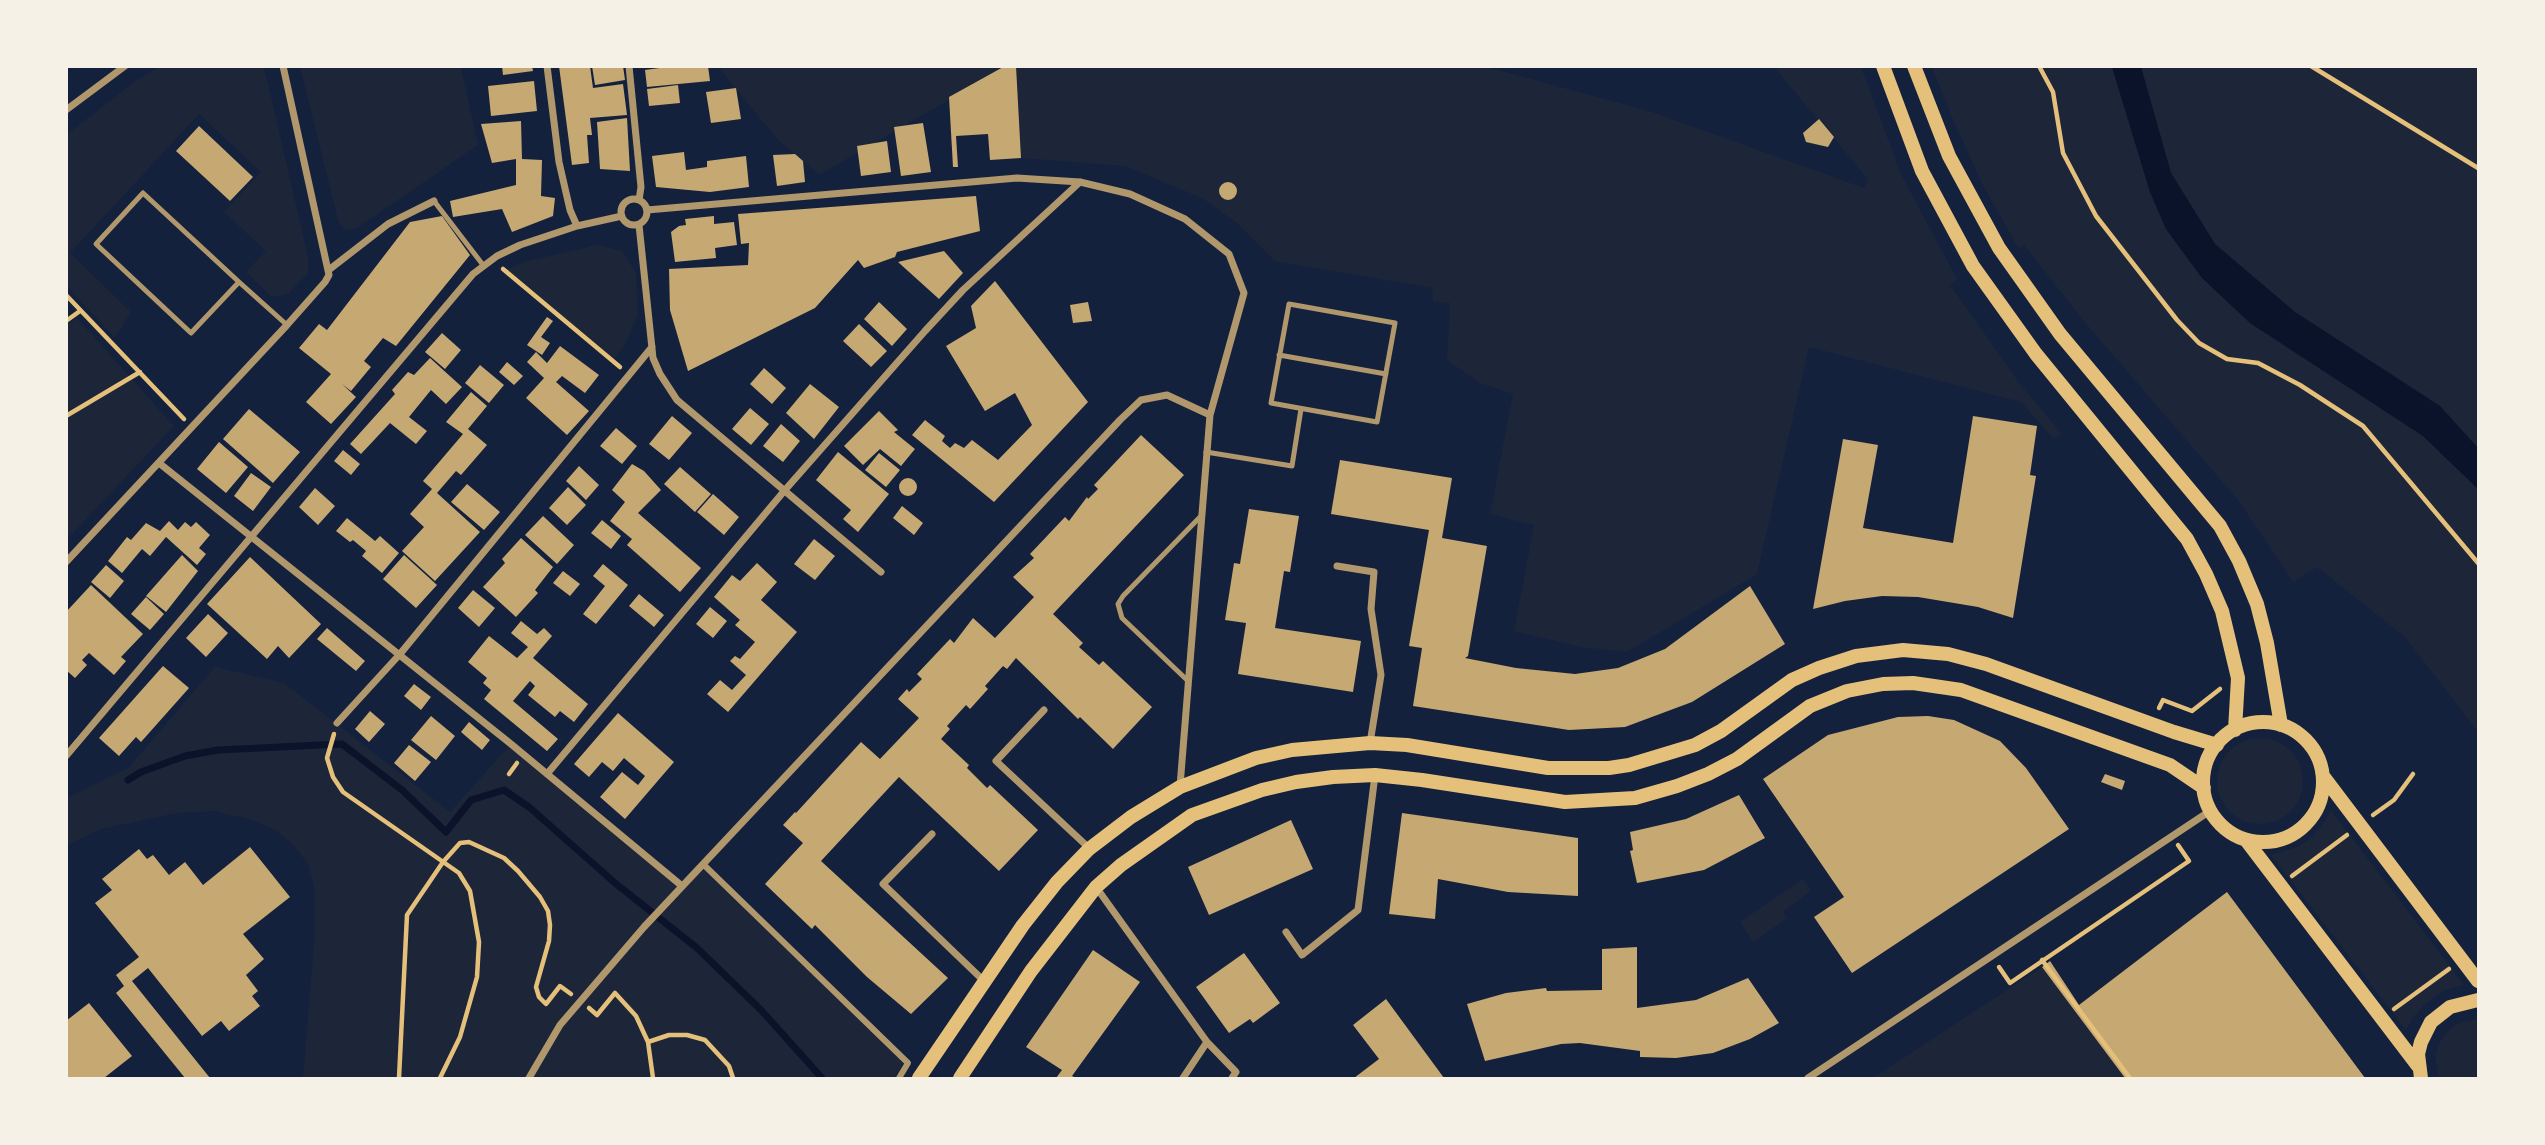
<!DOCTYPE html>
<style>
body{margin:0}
#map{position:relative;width:2545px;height:1145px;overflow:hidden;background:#14213d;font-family:Montserrat,sans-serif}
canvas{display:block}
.frame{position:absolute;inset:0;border:68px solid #f6f1e7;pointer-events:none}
</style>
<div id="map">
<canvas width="2545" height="1145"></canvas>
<div class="frame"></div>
</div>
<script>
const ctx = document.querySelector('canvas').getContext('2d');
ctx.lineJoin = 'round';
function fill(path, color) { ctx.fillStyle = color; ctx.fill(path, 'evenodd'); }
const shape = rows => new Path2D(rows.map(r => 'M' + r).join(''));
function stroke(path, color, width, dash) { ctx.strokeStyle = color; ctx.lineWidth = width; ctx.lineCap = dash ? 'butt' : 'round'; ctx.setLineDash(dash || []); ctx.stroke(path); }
fill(shape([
 [158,67,264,67,308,257,308,273,289,293,272,297,246,272,266,251,224,212,261,172,199,114,70,253,131,312,115,338,67,286,67,134,136,81],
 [300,67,461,67,478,145,357,228,346,230,339,224],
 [718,67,1006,67,819,175,778,140],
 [1016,67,1487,67,1652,112,1864,188,1868,179,1774,67,1861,67,1901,174,1957,279,1950,285,2020,384,2061,433,2054,439,2021,402,1809,347,1757,574,1627,652,1581,647,1514,631,1534,525,1490,514,1513,394,1480,383,1447,360,1450,303,1433,301,1432,288,1275,261,1237,223,1202,198,1125,166,1021,158],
 [1932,67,2112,67,2150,192,2166,229,2202,278,2250,323,2423,436,2478,489,2478,732,2405,637,2317,567,2293,582,2238,500,2083,320,2024,245,2018,248,1982,183,1954,122],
 [2141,67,2478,67,2478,448,2440,406,2295,312,2215,244,2171,173],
 [598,245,622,251,636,273,638,313,625,345,612,362,504,271,527,261],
 [77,318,174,426,67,539,66,325],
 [215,667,284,683,450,812,511,744,681,886,703,864,904,1062,894,1078,303,1078,315,930,314,885,308,864,293,844,274,829,250,819,213,811,177,813,101,829,67,845,67,798,128,768],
 '2217 781a43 43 0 1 1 86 0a43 43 0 1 1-86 0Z',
 [2331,810,2464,985,2445,990,2426,1003,2414,1016,2406,1030,2271,855,2297,847,2311,838,2323,824],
 [1803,879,1811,891,1783,911,1787,918,1753,942,1740,922],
 [2042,967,2125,1078,1873,1078],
 [2478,1019,2478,1078,2439,1078,2435,1056,2440,1042,2449,1030,2461,1022]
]), '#1d2539');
fill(shape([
 [2112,67,2141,67,2171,173,2215,244,2295,312,2440,406,2478,448,2478,489,2423,436,2250,323,2202,278,2166,229,2150,192]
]), '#0b132b');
stroke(shape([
 [128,780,141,772,185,756,218,750,342,744,402,790,446,832,471,800,504,790,529,807,615,883,697,948,761,1010,822,1078]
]), '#0b132b', 7);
fill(shape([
 [502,66,532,66,533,71,503,75],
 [559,66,590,66,593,88,623,84,627,115,590,118,592,135,587,135,589,163,572,165],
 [592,66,623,66,625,80,595,85],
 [674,66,708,66,710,81,647,87,645,70],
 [1005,66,1016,66,1021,158,990,160,988,134,956,136,958,167,953,167,949,97],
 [534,81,537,111,491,116,488,86],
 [678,85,680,103,649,106,647,89],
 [736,88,741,119,711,123,706,92],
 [627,118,630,171,600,169,597,122],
 [1819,119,1834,137,1828,147,1806,142,1803,133],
 [521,121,522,159,542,160,541,196,555,198,553,216,512,232,502,209,453,217,450,201,516,185,516,159,492,163,481,124],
 [923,123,931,172,901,176,894,127],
 [199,126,253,177,230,201,176,151],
 [887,141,891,172,861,176,857,146],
 [684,152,686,170,707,167,707,161,746,156,749,187,710,192,656,187,652,156],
 [795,154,803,161,805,182,777,186,773,155],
 '1219 191a9 9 0 1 1 18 0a9 9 0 1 1-18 0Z',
 [976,196,980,231,897,252,895,257,864,268,858,260,815,308,688,371,670,310,669,269,748,265,749,243,741,244,738,214],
 [442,216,470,255,396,346,383,338,364,361,371,367,351,391,342,384,356,397,331,424,306,402,331,374,299,348,319,324,327,330,410,222],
 [714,216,714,224,734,222,737,245,715,248,716,258,675,262,671,232,679,226,686,225,685,219],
 [944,251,963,273,939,299,898,262],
 [995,281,1088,402,994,502,912,435,925,420,945,436,942,441,950,448,955,443,964,448,972,440,998,460,1032,425,1015,393,985,411,946,346,976,328,971,306],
 [879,302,907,329,892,346,864,319],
 [1088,302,1092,321,1073,323,1070,305],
 [547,317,553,321,541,337,550,343,542,355,527,345],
 [859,324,887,351,871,367,843,341],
 [442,333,461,350,445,369,425,352],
 [560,346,599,375,585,393,562,376,556,382,589,411,567,435,526,398,544,378,527,362,536,352,547,363],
 [430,358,462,387,446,404,431,390,409,417,427,431,416,444,390,423,361,454,350,444,395,394,392,390,408,372,414,375],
 [507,362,523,376,514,385,499,372],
 [480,365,504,385,489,403,465,383],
 [764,368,786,388,772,404,750,384],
 [810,384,839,407,814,439,786,413],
 [471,392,487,406,468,429,487,445,461,475,456,471,437,493,480,532,435,581,402,551,424,527,410,514,432,489,423,481,463,434,446,422],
 [750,408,769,424,751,445,732,429],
 [249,409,300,452,273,483,223,439],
 [879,411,898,430,894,432,915,449,901,466,880,449,863,465,844,446],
 [672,416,692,433,669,460,649,444],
 [1973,416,2037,426,2030,475,2036,476,2013,618,1978,607,1918,597,1882,596,1845,601,1813,609,1843,439,1878,445,1863,528,1953,543],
 [781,424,800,441,783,462,763,446],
 [616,428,637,446,622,464,600,446],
 [1141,435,1184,475,1053,614,1083,643,1079,647,1099,665,1103,661,1152,707,1113,749,1080,717,1078,719,1016,658,1007,669,1003,666,985,686,988,689,970,709,966,705,947,726,950,729,941,739,969,765,967,768,987,788,990,785,1038,830,999,871,899,777,821,861,948,978,911,1014,867,977,815,925,812,929,765,884,803,843,783,825,795,812,796,813,861,742,880,759,919,718,898,699,907,689,909,692,922,679,917,674,950,639,954,643,973,618,995,638,1034,597,1013,577,1034,558,1030,554,1065,517,1069,521,1087,497,1088,499,1098,489,1094,485],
 [219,442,248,467,226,493,197,469],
 [343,450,360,464,351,475,334,461],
 [838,452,889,494,858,532,843,519,851,510,816,480],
 [879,453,900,470,886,487,865,470],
 [1340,460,1452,478,1442,538,1487,546,1468,656,1465,658,1516,668,1575,674,1618,668,1665,649,1750,586,1785,644,1692,702,1625,727,1569,730,1413,706,1422,648,1409,646,1429,530,1331,514],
 [632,464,644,471,661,490,638,513,701,568,680,592,627,545,632,539,610,521,625,502,612,490],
 [579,466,599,485,586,500,566,481],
 [680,467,711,494,695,512,664,484],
 [251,473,271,487,253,511,234,496],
 '899 487a9 9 0 1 1 18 0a9 9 0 1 1-18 0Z',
 [467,484,500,512,484,530,451,502],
 [568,487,586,505,567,525,549,508],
 [315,488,335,506,318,525,299,507],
 [713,494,739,517,724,535,697,512],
 [902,506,923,523,914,535,893,518],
 [1249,509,1299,516,1290,572,1284,571,1275,628,1361,641,1353,692,1238,674,1246,623,1225,620,1234,563,1240,564],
 [543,516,574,545,557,564,525,535],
 [347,518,375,541,380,536,399,553,382,573,362,556,366,551,353,540,350,542,336,531],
 [602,520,621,536,611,549,591,533],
 [169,521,178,530,185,522,191,527,196,522,210,535,199,548,206,554,197,565,166,537,150,556,142,549,122,573,108,561,127,537,131,540,146,523,160,531],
 [521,538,553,567,535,590,538,593,516,617,483,587,505,563,502,559],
 [814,539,835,556,815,580,794,564],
 [182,555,198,571,166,612,146,596],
 [404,555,437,585,416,608,383,579],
 [250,557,321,624,289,658,278,646,267,659,207,604],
 [757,563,777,582,761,600,797,632,728,712,707,694,720,680,732,690,746,675,730,661,735,656,740,659,755,642,735,625,740,620,714,597,732,575,740,581],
 [603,564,628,585,596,624,583,614,605,586,593,576],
 [106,565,124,581,110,598,91,582],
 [563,571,580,584,570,596,553,583],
 [91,585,143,634,121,657,126,661,114,675,89,653,82,660,87,665,75,678,66,670,66,612],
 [473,590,495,608,479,627,458,608],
 [639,594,664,615,654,627,629,606],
 [146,597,164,614,150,630,131,614],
 [710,607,727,621,713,638,696,624],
 [208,614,228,633,206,657,186,638],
 [521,621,537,634,544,628,552,636,533,658,588,704,574,722,560,711,555,717,528,695,535,686,530,681,513,701,558,739,547,751,484,699,491,690,483,683,487,678,468,662,489,636,517,658,528,647,511,633],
 [327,628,365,661,356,671,317,639],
 [163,666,189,688,141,742,136,737,119,756,99,738],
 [414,684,431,697,421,710,404,696],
 [370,711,385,724,369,742,355,729],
 [618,713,674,762,625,819,600,797,622,772,638,785,645,776,624,758,613,771,602,762,589,777,574,764],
 [431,716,455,736,436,760,411,740],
 [1928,716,1954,720,2000,741,2026,768,2069,829,1852,973,1814,917,1844,897,1763,779,1828,735,1898,717],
 [469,722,490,740,482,750,461,732],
 [409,745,431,762,415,781,394,763],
 [2105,774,2125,781,2122,790,2101,782],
 [1739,795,1765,838,1704,870,1637,883,1630,851,1633,850,1630,832,1686,819],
 [1402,813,1578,838,1578,896,1508,892,1438,879,1435,919,1389,914],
 [1291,820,1313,869,1209,915,1188,867],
 [250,847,290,897,243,934,264,959,246,975,258,991,252,996,260,1006,229,1031,221,1021,202,1036,148,968,132,981,210,1078,185,1078,116,993,124,986,116,975,139,957,95,903,112,890,102,879,139,849,147,859,153,855,169,875,185,862,203,885],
 [2227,892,2365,1078,2125,1078,2042,967,2050,961,2079,1005],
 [1637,947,1637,1008,1696,1000,1748,978,1779,1023,1750,1039,1713,1053,1676,1058,1640,1057,1640,1051,1580,1043,1561,1044,1485,1061,1467,1004,1506,993,1546,988,1547,991,1602,990,1602,949],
 [1093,950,1140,982,1072,1076,1076,1078,1056,1078,1062,1070,1026,1047],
 [1244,953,1280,1003,1253,1023,1250,1019,1229,1033,1196,987],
 [1386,999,1444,1078,1354,1078,1379,1059,1353,1025],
 [89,1003,132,1056,104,1078,66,1078,66,1021]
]), '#c6a872');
stroke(shape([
 [2039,66,2053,92,2063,153,2096,216,2177,320,2199,343,2227,359,2258,363,2300,385,2363,426,2478,563],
 [2311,66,2478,168],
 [503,269,620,367],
 [66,295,184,419],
 [66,321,80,311],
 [66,416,140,372],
 [2159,708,2163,700,2192,711,2220,689],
 [334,734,327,758,333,777,343,792,459,873,470,891,479,942,477,977,460,1037,440,1078],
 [509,774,517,763],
 [2373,815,2394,800,2413,774],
 [2292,876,2347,835],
 [2042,960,2130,1078],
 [1999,967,2010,983,2189,861,2178,845],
 [589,1008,597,1015,615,993,636,1016,648,1042,653,1078],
 [2394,1009,2449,969],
 [648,1042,669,1035,687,1035,705,1040,729,1066,733,1078],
 [399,1078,407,915,443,862,460,843,469,842,504,858,518,871,540,897,548,911,550,925,549,941,536,987,539,997,546,1004,560,986,571,994]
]), '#e5c07b', 4.5);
stroke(shape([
 [143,193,239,282,191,333,96,244,143,193],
 [434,201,483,265],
 [239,282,287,325],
 [1289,304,1395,323,1377,422,1271,403,1289,304],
 [1279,355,1386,374],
 [1206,452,1292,466,1301,409],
 [1187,680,1122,618,1118,604,1123,596,1201,516]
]), '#b1986c', 5);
stroke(shape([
 [703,864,908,1063,899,1078]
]), '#b1986c', 6);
stroke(shape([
 [547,66,559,162,570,210,577,226],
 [629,66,641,187,639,200],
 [66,110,125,66],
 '621 212a13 13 0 1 1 26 0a13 13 0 1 1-26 0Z',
 [647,210,1017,178,1080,182,1130,194,1185,219,1229,254,1244,293,1210,415,1180,786],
 [639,225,653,358,660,374,677,400,881,572],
 [330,269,388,224,434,201],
 [159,463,511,744,682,886],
 [66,562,287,325,325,282,329,275,283,66],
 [1337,566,1374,572,1371,609,1381,675,1370,743],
 [1044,710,996,761,1089,848],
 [337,723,400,654,652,347],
 [66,756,473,274,497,256,520,245,577,226,622,216],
 [547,774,785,490,925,331,963,290,1080,182],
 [932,834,883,884,984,981],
 [1096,887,1207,1042],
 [1286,932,1302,955,1358,910,1375,775],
 [529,1078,560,1025,644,927,1120,420,1141,400,1167,395,1210,415],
 [1183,1078,1207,1042,1236,1072,1232,1078],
 [1808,1078,2210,811]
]), '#b1986c', 7);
stroke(shape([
 [1883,66,1922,171,1973,266,2036,354,2187,539,2206,574,2222,611,2238,678,2235,730],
 [1914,66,1949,156,1999,248,2060,334,2220,526,2239,561,2257,604,2267,643,2281,725],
 '2203 782a60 60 0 1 1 120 0a60 60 0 1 1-120 0Z',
 [2323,776,2478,981],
 [2246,840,2418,1066],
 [919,1078,1023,925,1057,882,1089,849,1131,817,1180,787,1256,758,1292,750,1370,743,1407,745,1548,768,1609,768,1629,765,1695,745,1721,731,1792,680,1819,668,1856,656,1903,650,1948,654,1986,664,2174,732,2217,745],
 [960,1078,1031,971,1096,887,1121,865,1192,815,1262,790,1296,782,1333,777,1375,775,1422,780,1565,802,1635,798,1677,786,1708,774,1737,759,1810,706,1847,691,1883,684,1913,683,1961,690,2170,765,2204,788],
 [2421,1078,2418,1054,2421,1042,2431,1022,2450,1007,2478,1000]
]), '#e5c07b', 14);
</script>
